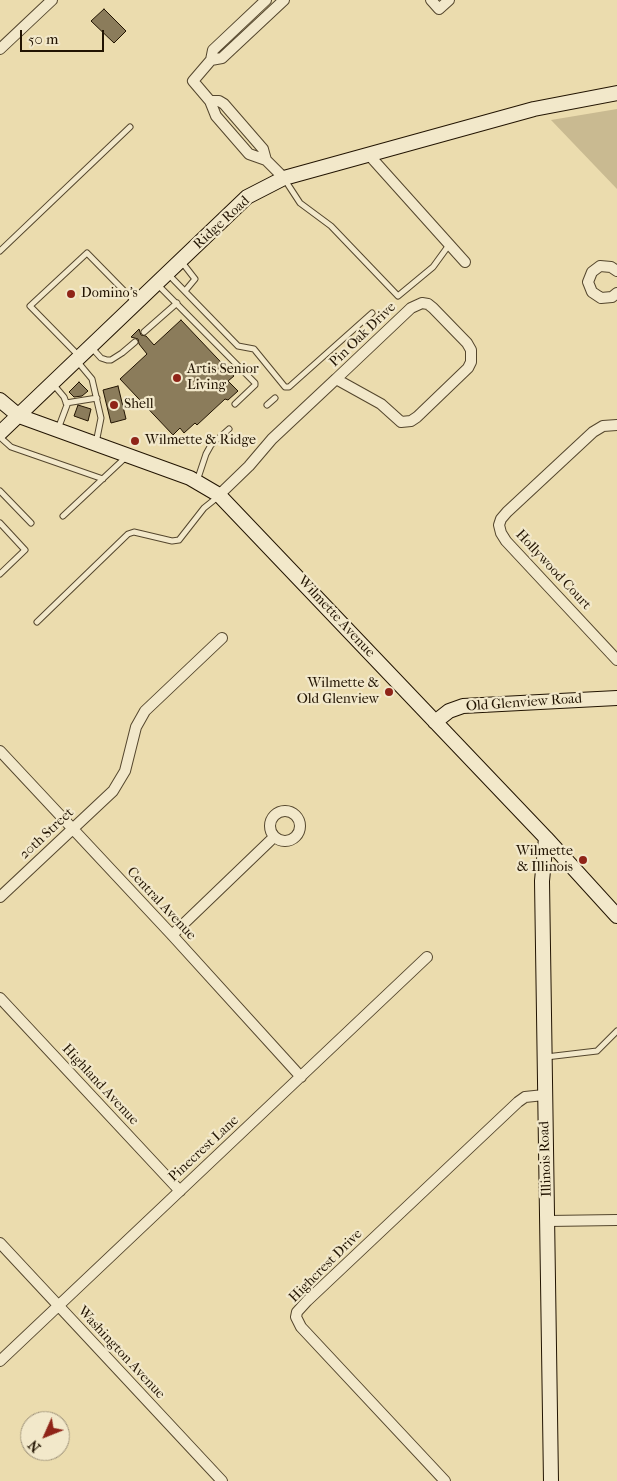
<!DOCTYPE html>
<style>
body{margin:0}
#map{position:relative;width:617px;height:1481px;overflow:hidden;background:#ebdcae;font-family:"IM FELL French Canon",serif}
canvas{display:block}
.north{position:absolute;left:20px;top:1411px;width:50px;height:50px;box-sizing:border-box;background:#f2e8ca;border:1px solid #9f937a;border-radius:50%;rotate:226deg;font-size:14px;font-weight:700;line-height:20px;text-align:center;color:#221402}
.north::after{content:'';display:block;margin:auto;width:18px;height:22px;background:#8f2418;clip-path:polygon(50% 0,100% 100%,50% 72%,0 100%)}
.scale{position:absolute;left:20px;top:30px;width:84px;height:22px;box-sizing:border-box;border:2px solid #221402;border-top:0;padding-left:6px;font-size:15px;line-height:18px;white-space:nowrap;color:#221402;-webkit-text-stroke:4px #f2e8ca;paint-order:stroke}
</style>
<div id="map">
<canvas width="617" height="1481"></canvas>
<div class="north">N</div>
<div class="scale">50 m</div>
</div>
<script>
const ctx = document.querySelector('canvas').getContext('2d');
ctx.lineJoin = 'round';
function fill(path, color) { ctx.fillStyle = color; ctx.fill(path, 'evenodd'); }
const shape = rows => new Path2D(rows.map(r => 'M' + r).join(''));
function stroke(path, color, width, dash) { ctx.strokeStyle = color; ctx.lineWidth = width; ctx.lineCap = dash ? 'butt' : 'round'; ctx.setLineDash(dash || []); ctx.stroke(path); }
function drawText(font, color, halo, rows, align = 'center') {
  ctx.font = font + ' "IM FELL French Canon",serif'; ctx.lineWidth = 4.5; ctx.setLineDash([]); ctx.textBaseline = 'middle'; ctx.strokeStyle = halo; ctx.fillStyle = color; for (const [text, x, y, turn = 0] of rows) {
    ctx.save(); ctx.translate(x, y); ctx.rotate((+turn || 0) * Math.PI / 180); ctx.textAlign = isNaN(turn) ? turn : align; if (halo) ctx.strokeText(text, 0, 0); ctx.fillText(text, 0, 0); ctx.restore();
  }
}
fill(shape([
 [617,109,617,189,551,120]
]), '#c9ba91');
const building = shape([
 [104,9,126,31,114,43,91,21,104,9],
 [181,320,234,376,228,381,238,391,228,400,225,399,197,425,195,423,184,433,180,428,173,435,120,379,147,354,139,344,138,339,131,337,139,329,141,335,146,336,154,345,181,320],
 [79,382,88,391,82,396,74,397,69,392,79,382],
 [118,386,126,419,111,423,103,390,118,386],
 [78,405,91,409,88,421,74,416,78,405]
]);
fill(building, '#8b7c5b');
stroke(building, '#221402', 1);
const lane = shape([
 [285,180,300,203,331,226,398,296,433,267,449,245],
 [0,251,130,127],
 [181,261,195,279,185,291],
 [168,274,238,346,254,349,285,387,289,387,372,313],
 [157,284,255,383,255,385,235,404],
 [144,332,177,303],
 [91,347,101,358,107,360,111,360,122,353,135,342],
 [80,357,30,306,87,253,136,303],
 [77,361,92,379,101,418,96,443],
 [53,384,64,397,67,405,58,429],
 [66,403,97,398],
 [267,405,275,398],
 [0,437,11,447,103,479],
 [197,481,206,454,211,445,229,429],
 [0,491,31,523],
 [63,516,126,457],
 [0,523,25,550,0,574],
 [37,622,128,534,134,532,172,541,179,540,204,508,219,496],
 [546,1057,597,1051,617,1031]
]);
const street = shape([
 [266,0,213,50,211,60,193,81,210,101,216,116,249,154,266,160,284,178],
 [431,0,439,9,449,0],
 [0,49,52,0],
 [211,60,222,58,284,0],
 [210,101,219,101,224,104,263,149,266,160],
 [369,155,465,262],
 [617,271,611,267,600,266,592,272,588,282,592,292,601,298,612,297,617,293],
 [422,303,428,304,433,308,467,343,471,350,471,362,468,368,417,417,411,421,401,422,381,404,336,379,411,308,422,303],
 [617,425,603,426,593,432,507,512,501,519,499,525,501,533,506,541,617,660],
 [219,495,249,466,272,439,336,379],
 [0,751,172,935,301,1077],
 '270 826a15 15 0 1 1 30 0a15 15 0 1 1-30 0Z',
 [0,897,113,791,125,771,136,727,145,711,222,638],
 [172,935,274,837],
 [0,998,180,1191],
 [548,1221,617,1220],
 [0,1243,222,1481],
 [0,1361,427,957],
 [445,1481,301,1327,296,1317,297,1312,307,1301,518,1102,525,1097,544,1095]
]);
const secondary = shape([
 [0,400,19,416,190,478,219,495,546,838,617,916],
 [0,433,247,197,284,178,534,109,617,93],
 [435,722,449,711,463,706,617,698],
 [546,838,542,881,551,1481]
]);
stroke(lane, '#54462d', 7);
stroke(street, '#54462d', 12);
stroke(secondary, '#221402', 16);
stroke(lane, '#f2e8ca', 5);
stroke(street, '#f2e8ca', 10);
stroke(secondary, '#f2e8ca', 14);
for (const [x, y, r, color] of [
 [71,294,5,"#8f2418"],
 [177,378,5,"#8f2418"],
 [114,405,5,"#8f2418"],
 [135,441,5,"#8f2418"],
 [389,692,5,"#8f2418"],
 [583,860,5,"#8f2418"]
]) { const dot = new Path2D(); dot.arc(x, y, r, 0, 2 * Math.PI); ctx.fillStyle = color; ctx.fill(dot); stroke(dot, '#f2e8ca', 2); }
drawText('14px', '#221402', '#f2e8ca', [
 ["Ridge Road",222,223,-43],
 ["Pin Oak Drive",363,335,-44],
 ["Hollywood Court",553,570,47],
 ["Wilmette Avenue",336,617,47],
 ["Old Glenview Road",524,703,-4],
 ["20th Street",47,834,-43],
 ["Central Avenue",161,904,47],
 ["Highland Avenue",100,1085,47],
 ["Pinecrest Lane",204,1149,-43],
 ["Illinois Road",546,1159,-92],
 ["Highcrest Drive",326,1266,-45],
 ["Washington Avenue",121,1353,47]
]);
drawText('14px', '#221402', '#f2e8ca', [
 ["Domino's",81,294],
 ["Artis Senior",187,370],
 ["Living",187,386],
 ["Shell",124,405],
 ["Wilmette & Ridge",145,441],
 ["Wilmette &",379,684,"right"],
 ["Old Glenview",379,700,"right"],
 ["Wilmette",573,852,"right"],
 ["& Illinois",573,868,"right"]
], 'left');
</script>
